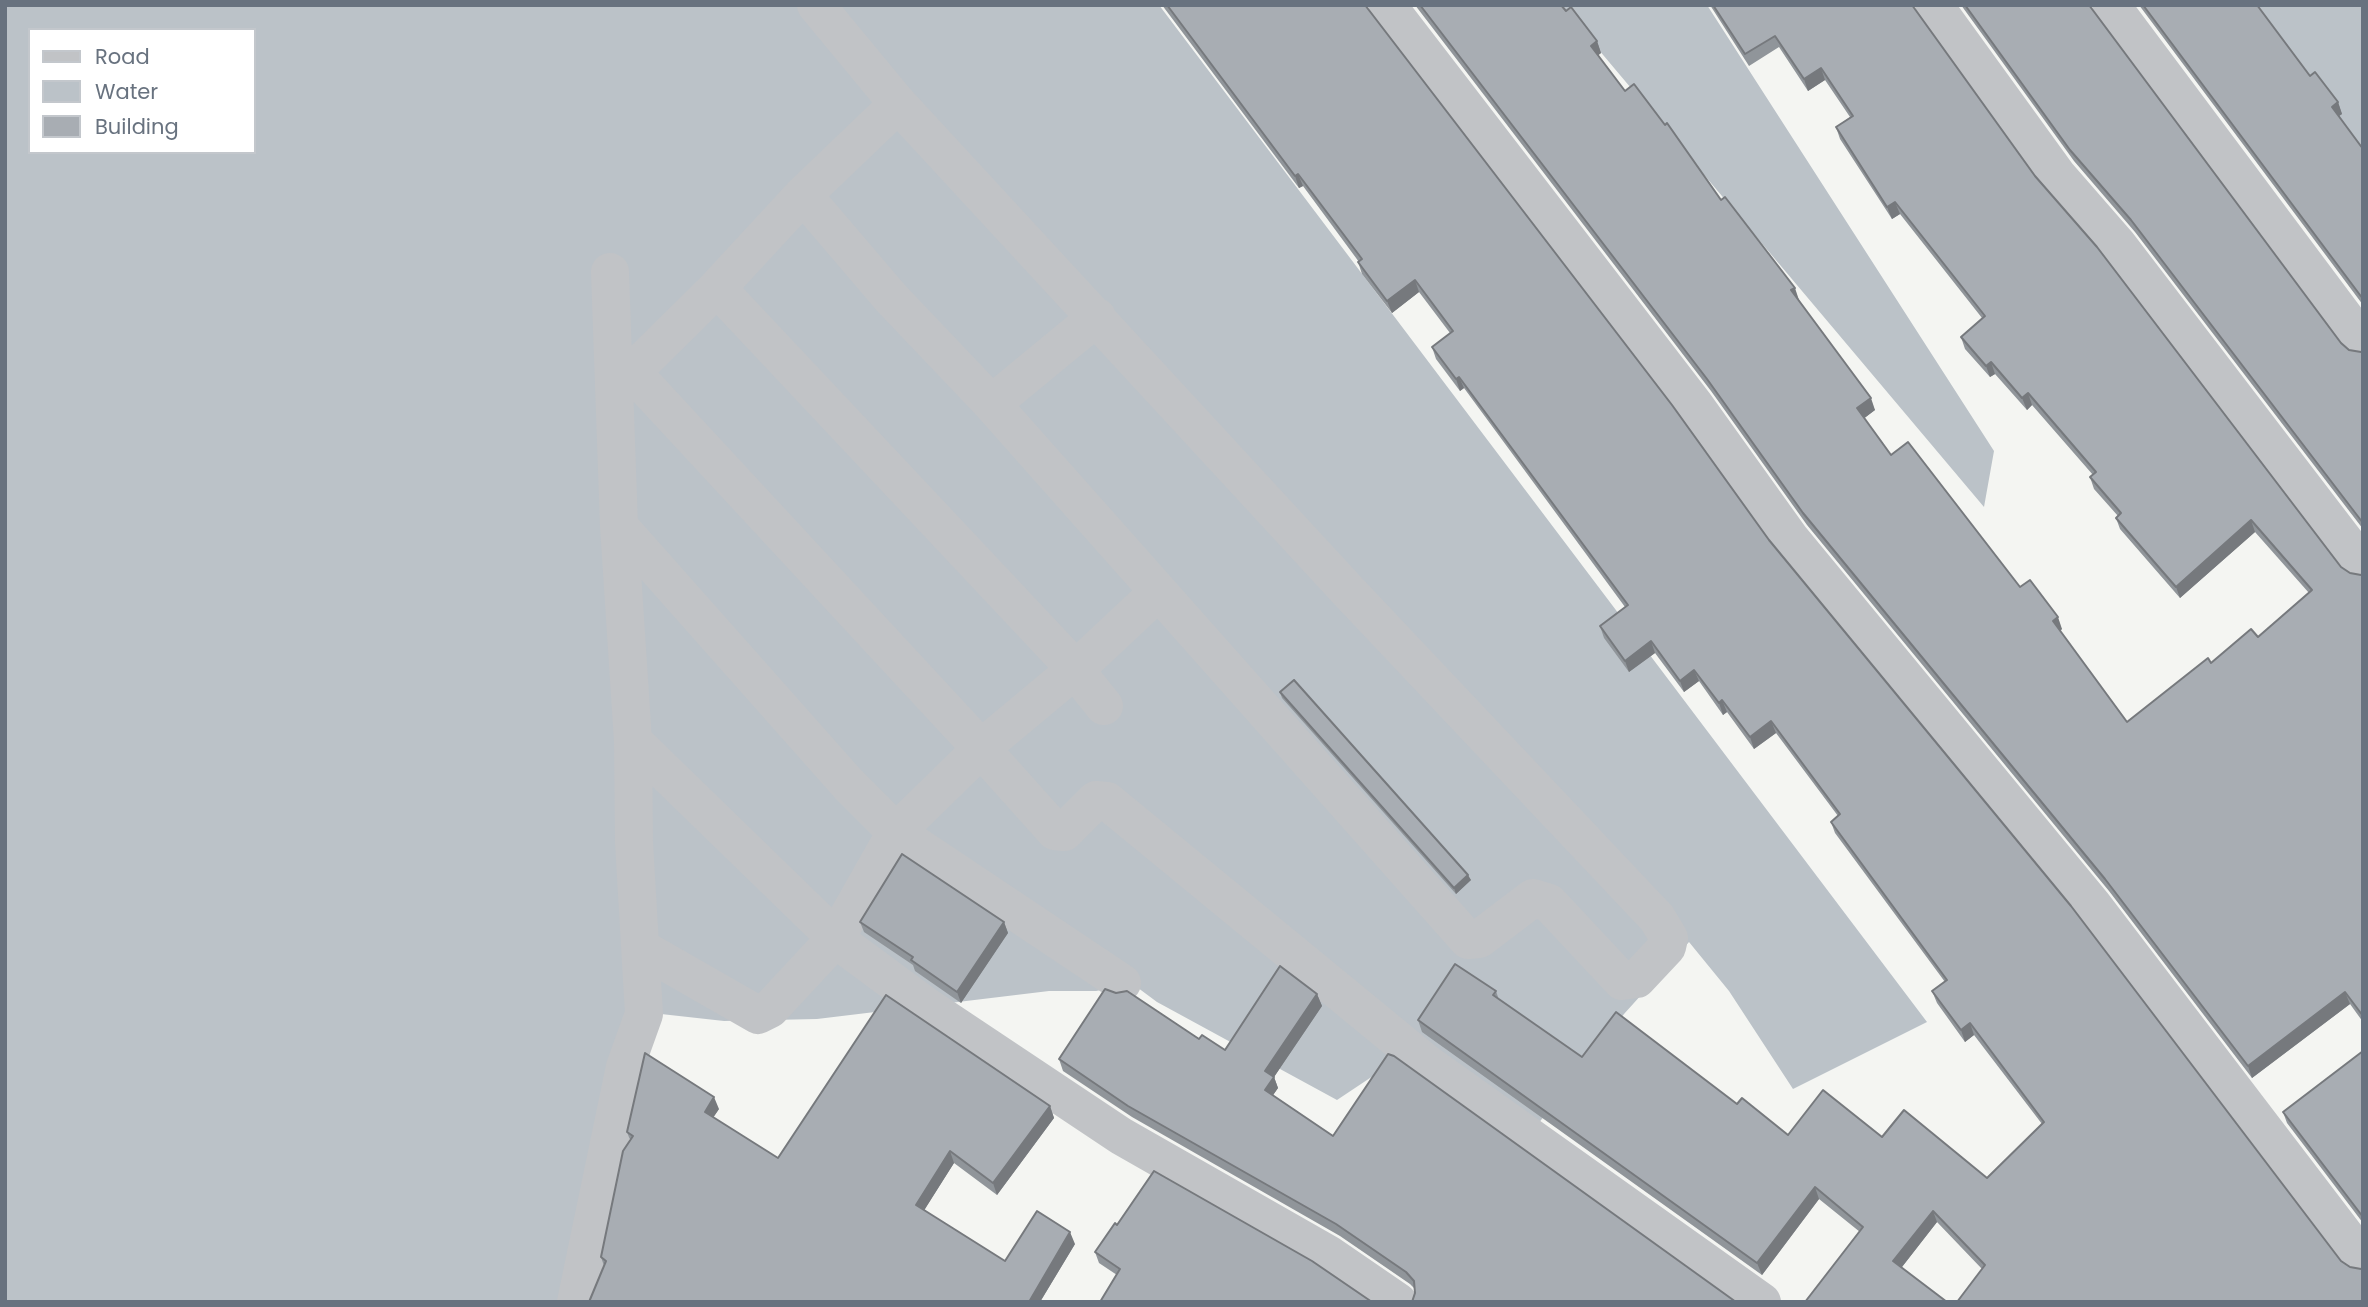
<!DOCTYPE html>
<style>
body{margin:0}
#map{position:relative;width:2368px;height:1307px;overflow:hidden;background:#f4f5f2;font-family:Poppins,sans-serif}
canvas{display:block}
.frame{position:absolute;inset:0;border:7px solid #68727f;pointer-events:none}
.legend{position:absolute;left:28px;top:28px;width:228px;height:126px;box-sizing:border-box;background:#fff;border:2px solid #c3c7cc;margin:0;padding:9px 12px;list-style:none;font-size:21px;color:#68727f}
.legend li{display:flex;align-items:center;gap:14px;height:35px}
.legend b{width:35px;border:2px solid #c3c7cc}
</style>
<div id="map">
<canvas width="2368" height="1307"></canvas>
<div class="frame"></div>
<ul class="legend">
<li><b style="height:9px;background:#c1c3c6"></b>Road</li>
<li><b style="height:19px;background:#bbc2c8"></b>Water</li>
<li><b style="height:19px;background:#a8adb3"></b>Building</li>
</ul>
</div>
<script>
const ctx = document.querySelector('canvas').getContext('2d');
ctx.lineJoin = 'round';
function fill(path, color) { ctx.fillStyle = color; ctx.fill(path, 'evenodd'); }
const shape = rows => new Path2D(rows.map(r => 'M' + r).join(''));
function stroke(path, color, width, dash) { ctx.strokeStyle = color; ctx.lineWidth = width; ctx.lineCap = dash ? 'butt' : 'round'; ctx.setLineDash(dash || []); ctx.stroke(path); }
fill(shape([
 [5,5,1159,5,1927,1022,1793,1089,1729,991,1689,942,1624,1014,1527,1138,1409,1052,1337,1100,1157,1002,1126,979,1117,987,1096,991,1049,991,817,1019,724,1021,652,1013,567,1302,5,1302],
 [30,30,254,30,254,152,30,152],
 [1561,5,1707,5,1994,451,1984,507],
 [2232,5,2363,5,2363,194]
]), '#bbc2c8');
stroke(shape([
 [1387,5,1694,404,1790,538,2092,904,2363,1259],
 [1934,5,2057,175,2118,245,2363,565],
 [2111,5,2363,342],
 [803,195,898,104],
 [717,288,1067,660,1104,706],
 [632,372,977,744,1055,831,1064,832,1096,800,1107,801,1426,1063,1762,1302],
 [614,374,632,372,636,368,717,288,803,195,891,298,990,402,1468,940,1479,939,1533,898,1549,903,1622,981,1637,979,1667,947,1669,938,1657,918,1348,591,898,104,816,5],
 [990,402,1000,397,1097,317],
 [619,526,848,784,896,832,985,745,1076,669,1157,593],
 [633,741,842,944,926,1006,1121,1136,1328,1254,1398,1302],
 [641,948,758,1015,770,1009,836,938,896,832,1122,983],
 [576,1302,625,1067,644,1014,634,842,633,741,619,526,610,272]
]), '#c1c3c6', 38);
fill(shape([
 [1162,5,1366,5,1365,7,1769,540,2363,1302,1982,1269,1937,1222,1902,1267,1805,1302,1860,1232,1819,1199,1762,1275,1422,1032,1418,1020,1496,991,1499,1000,1582,1057,1737,1104,1788,1135,1882,1137,1987,1178,2042,1124,1974,1035,1965,1042,1937,1003,1932,991,1945,982,1835,833,1831,822,1838,816,1776,733,1754,749,1727,712,1723,715,1699,681,1684,692,1655,653,1629,672,1604,638,1600,626,1625,607,1464,388,1460,391,1436,359,1432,347,1450,333,1419,292,1392,313,1362,274,1358,262,1359,262,1303,186,1299,188],
 [1415,5,1561,5,1566,11,1597,41,1601,53,1598,55,1625,91,1721,200,1799,300,1875,410,1864,418,1891,455,2062,629,2060,631,2127,722,2211,663,2258,637,2309,593,2255,532,2180,598,2120,529,2116,518,2118,516,2094,489,2090,477,2093,475,2032,405,2027,410,1995,374,1990,377,1965,349,1961,337,1982,318,1900,214,1892,219,1840,139,1836,127,1850,117,1825,80,1808,91,1779,47,1749,66,1710,5,1912,5,2035,176,2341,567,2350,573,2361,575,2363,574,2363,1022,2350,1004,2252,1078,2109,891,1807,525,1711,391],
 [1961,5,2090,5,2089,7,2341,343,2349,350,2361,352,2363,351,2363,529,2135,232,2074,161],
 [2139,5,2257,5,2310,76,2338,102,2342,114,2339,116,2363,149,2363,305],
 [1280,692,1471,880,1456,894,1282,698],
 [860,922,1004,922,1008,933,961,1003,915,971,913,965,864,932],
 [1317,994,1322,1006,1274,1077,1278,1088,1273,1095,1333,1136,1736,1302,1415,1293,1415,1289,1410,1284,1340,1236,1132,1117,1063,1071,1059,1059,1199,1039,1225,1050],
 [2363,1051,2363,1223,2287,1123,2283,1112],
 [1050,1106,1054,1118,997,1195,954,1163,924,1210,1005,1261,1075,1244,1040,1302,604,1266,601,1257,630,1140,627,1132,719,1109,713,1117,778,1158],
 [1117,1225,1372,1302,1117,1275,1099,1263,1095,1252]
]), '#90959a');
fill(shape([
 [1597,41,1601,53,1595,58,1591,46],
 [1821,68,1825,80,1808,91,1804,79],
 [2338,102,2342,114,2336,118,2332,107],
 [1298,174,1303,186,1299,188,1295,176],
 [1895,202,1900,214,1892,219,1887,207],
 [1415,280,1419,292,1392,313,1387,301],
 [1795,288,1799,300,1796,302,1791,290],
 [1991,362,1995,374,1990,377,1986,366],
 [1459,377,1464,388,1460,391,1456,379],
 [2028,393,2032,405,2027,410,2022,398],
 [1871,398,1875,410,1862,420,1857,408],
 [2251,520,2255,532,2180,598,2176,587],
 [2058,617,2062,629,2057,633,2053,621],
 [1651,641,1655,653,1629,672,1625,661],
 [1694,670,1699,681,1684,692,1680,681],
 [1722,700,1727,712,1723,715,1719,703],
 [1771,721,1776,733,1754,749,1750,737],
 [1468,875,1471,880,1456,894,1454,888],
 [1004,922,1008,933,961,1003,957,992],
 [2345,992,2350,1004,2252,1078,2248,1066],
 [1317,994,1322,1006,1274,1077,1278,1088,1269,1101,1265,1090,1265,1071],
 [1970,1023,1974,1035,1965,1042,1961,1030],
 [714,1097,719,1109,709,1124,705,1112],
 [1050,1106,1054,1118,997,1195,993,1183],
 [950,1151,954,1163,920,1217,916,1205],
 [1815,1187,1819,1199,1762,1275,1757,1263],
 [1933,1211,1937,1222,1898,1272,1893,1261],
 [1070,1232,1075,1244,1040,1302,1029,1302]
]), '#76797d');
const building = shape([
 [1167,5,1365,5,1672,405,1769,540,2071,906,2341,1261,2350,1267,2361,1269,2363,1268,2363,1302,1957,1302,1985,1265,1933,1211,1893,1261,1947,1302,1805,1302,1863,1227,1815,1187,1757,1263,1418,1020,1455,964,1496,991,1493,995,1582,1057,1616,1012,1737,1104,1742,1098,1788,1135,1823,1090,1882,1137,1904,1110,1987,1178,2044,1122,1970,1023,1961,1030,1932,991,1947,980,1831,822,1840,814,1771,721,1750,737,1722,700,1719,703,1694,670,1680,681,1651,641,1625,661,1600,626,1628,605,1459,377,1456,379,1432,347,1453,331,1415,280,1387,301,1358,262,1362,259,1298,174,1295,176,1167,5],
 [1420,5,1561,5,1566,11,1571,7,1597,41,1591,46,1625,91,1634,84,1665,125,1667,123,1721,200,1725,197,1795,288,1791,290,1871,398,1857,408,1891,455,1908,442,2020,587,2030,580,2058,617,2053,621,2127,722,2208,658,2211,663,2251,629,2258,637,2312,590,2251,520,2176,587,2116,518,2121,513,2090,477,2096,472,2028,393,2022,398,1991,362,1986,366,1961,337,1985,316,1895,202,1887,207,1836,127,1853,116,1821,68,1804,79,1775,36,1745,54,1713,5,1912,5,2035,176,2097,247,2341,567,2350,573,2361,575,2363,574,2363,1016,2345,992,2248,1066,2105,879,1803,513,1707,379,1420,5],
 [1965,5,2089,5,2341,343,2349,350,2361,352,2363,351,2363,523,2131,220,2070,150,1965,5],
 [2143,5,2257,5,2310,76,2315,72,2338,102,2332,107,2363,149,2363,299,2143,5],
 [1294,680,1468,875,1454,888,1280,692,1294,680],
 [902,854,1004,922,957,992,911,960,913,957,860,922,902,854],
 [1280,966,1317,994,1265,1071,1274,1077,1265,1090,1333,1136,1388,1054,1394,1056,1736,1302,1412,1302,1415,1293,1414,1281,1406,1272,1336,1224,1128,1106,1059,1059,1105,989,1116,993,1127,991,1199,1039,1202,1035,1225,1050,1280,966],
 [886,995,1050,1106,993,1183,950,1151,916,1205,1005,1261,1037,1211,1070,1232,1029,1302,589,1302,606,1261,601,1257,623,1151,633,1136,627,1132,645,1053,714,1097,705,1112,778,1158,886,995],
 [2363,1051,2363,1217,2283,1112,2363,1051],
 [1154,1171,1312,1261,1372,1302,1100,1302,1120,1269,1095,1252,1115,1223,1117,1225,1154,1171]
]);
fill(building, '#a8adb3');
stroke(building, '#76797d', 2);
</script>
